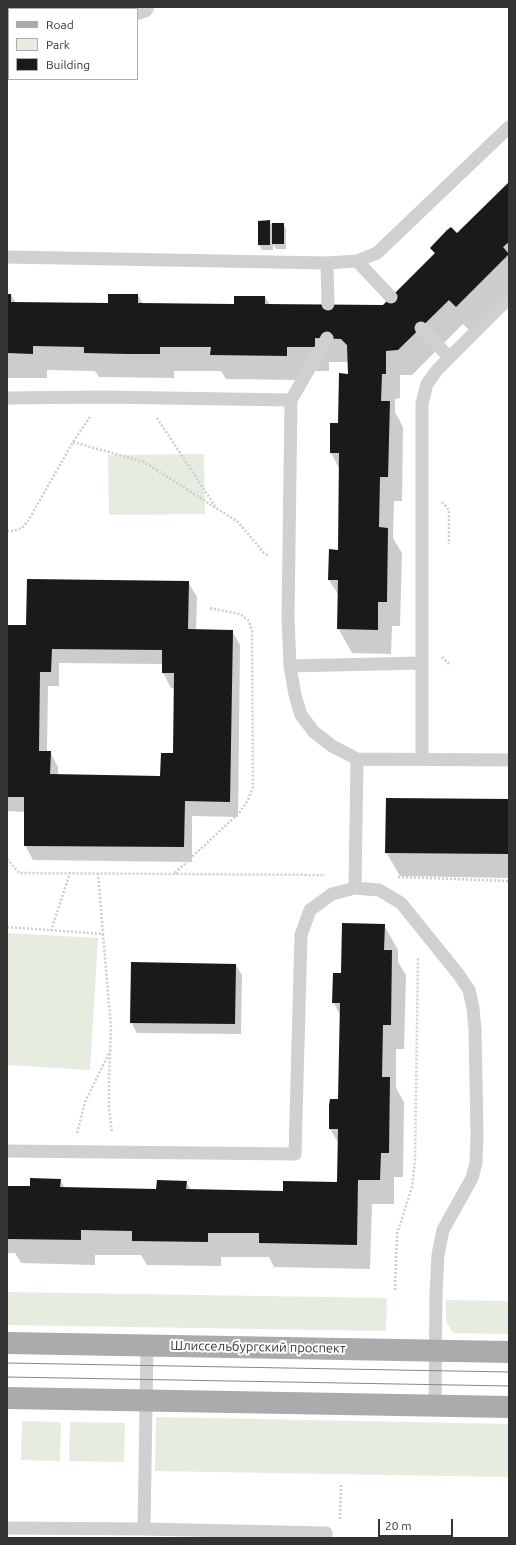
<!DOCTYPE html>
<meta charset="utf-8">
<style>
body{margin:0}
#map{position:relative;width:516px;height:1545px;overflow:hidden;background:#fff;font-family:Ubuntu,sans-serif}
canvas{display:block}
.frame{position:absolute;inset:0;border:8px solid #333;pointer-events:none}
.legend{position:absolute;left:8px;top:8px;width:130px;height:72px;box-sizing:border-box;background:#fff;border:1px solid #adadad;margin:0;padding:5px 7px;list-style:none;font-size:12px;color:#333}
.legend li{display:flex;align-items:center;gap:8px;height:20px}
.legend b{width:20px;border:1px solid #adadad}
.scale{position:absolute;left:378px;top:1519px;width:75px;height:18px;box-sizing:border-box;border:2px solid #333;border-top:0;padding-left:5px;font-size:12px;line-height:14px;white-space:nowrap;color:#333;-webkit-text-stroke:3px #fff;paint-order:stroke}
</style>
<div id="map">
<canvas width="516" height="1545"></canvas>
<div class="frame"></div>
<ul class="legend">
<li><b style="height:5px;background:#ababab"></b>Road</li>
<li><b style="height:11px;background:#e6ecdf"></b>Park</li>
<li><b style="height:11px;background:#1a1a1a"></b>Building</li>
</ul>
<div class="scale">20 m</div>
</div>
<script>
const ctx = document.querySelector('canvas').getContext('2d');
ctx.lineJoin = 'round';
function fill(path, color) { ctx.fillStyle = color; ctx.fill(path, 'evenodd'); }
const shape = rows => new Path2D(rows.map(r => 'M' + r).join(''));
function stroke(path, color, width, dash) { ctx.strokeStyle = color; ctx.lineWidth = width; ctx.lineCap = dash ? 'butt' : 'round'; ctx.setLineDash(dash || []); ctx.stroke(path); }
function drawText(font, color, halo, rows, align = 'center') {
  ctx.font = font + ' Ubuntu,sans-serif'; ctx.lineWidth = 4; ctx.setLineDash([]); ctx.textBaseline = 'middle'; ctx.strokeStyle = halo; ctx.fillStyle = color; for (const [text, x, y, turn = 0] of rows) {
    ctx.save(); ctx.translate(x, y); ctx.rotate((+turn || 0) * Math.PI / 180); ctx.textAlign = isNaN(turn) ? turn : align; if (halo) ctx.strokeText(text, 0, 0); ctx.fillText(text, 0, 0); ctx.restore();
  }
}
fill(shape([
 [204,454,205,514,109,515,108,455],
 [7,933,98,938,90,1070,7,1065],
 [7,1292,387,1298,386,1331,7,1325],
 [446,1300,509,1301,509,1334,453,1333,446,1321],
 [156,1417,509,1424,509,1477,155,1471],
 [22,1421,61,1422,60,1461,21,1460],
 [70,1422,125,1423,124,1462,69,1461]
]), '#e6ecdf');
fill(shape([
 [509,183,509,292,470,331,463,324,412,375,400,375,400,398,395,399,395,412,403,427,402,501,394,501,393,538,402,553,400,626,392,626,391,654,352,653,338,628,339,596,329,580,339,551,340,470,331,453,331,424,339,424,349,375,348,362,329,362,329,371,300,371,300,380,226,379,221,371,174,371,174,378,99,377,95,371,47,370,47,378,7,378,7,295,11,295,16,303,109,304,138,295,143,304,235,305,265,297,270,305,384,306,435,255,431,248,457,235],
 [270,221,271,224,283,224,286,229,286,249,276,249,273,244,273,250,262,250,259,245],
 [188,582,197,597,196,630,232,631,240,645,238,817,192,816,192,862,33,860,25,845,25,812,7,811,7,626,27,626],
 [59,663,163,664,163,673,171,688,174,688,174,754,161,777,58,776,58,767,50,752,47,752,48,686,59,686],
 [509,801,509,878,400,876,386,852],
 [384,925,398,950,398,962,406,975,404,1049,396,1049,396,1088,404,1102,403,1177,394,1177,394,1204,372,1204,370,1269,274,1267,269,1257,221,1257,221,1266,147,1265,141,1255,95,1255,95,1265,21,1263,15,1253,7,1253,7,1187,31,1187,60,1180,65,1188,157,1190,186,1182,191,1190,284,1192,338,1183,339,1144,330,1129,339,1100,341,1016,333,1002,342,974],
 [236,965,242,975,241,1034,137,1033,131,1022]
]), '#0003');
fill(shape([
 [509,182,509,242,503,247,509,254,456,307,449,300,398,350,386,351,386,374,382,374,381,401,390,401,388,477,380,477,379,527,388,528,387,602,378,602,378,630,337,629,338,580,328,580,329,549,338,550,339,453,330,453,330,423,338,423,339,373,348,374,347,345,341,339,315,338,315,347,287,347,287,356,210,355,211,347,160,347,160,354,128,354,84,353,84,347,33,346,33,354,7,353,7,294,11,294,11,302,108,303,108,294,138,294,138,303,234,304,234,296,265,296,265,304,383,305,435,253,430,248,447,230,451,227,457,233],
 [270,220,270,245,258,245,258,221],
 [272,223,284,223,284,244,272,244],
 [27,579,189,581,188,629,233,630,230,802,185,801,184,847,24,846,24,797,7,797,7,625,26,625],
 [52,649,162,650,162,673,174,673,173,753,161,753,160,776,50,774,51,751,39,751,40,672,51,672],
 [386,798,509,799,509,854,385,853],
 [342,923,385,924,384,950,392,950,391,1025,383,1025,382,1077,390,1077,389,1153,381,1153,380,1180,358,1180,357,1245,259,1243,259,1233,208,1233,208,1242,132,1241,132,1231,81,1230,81,1240,7,1239,7,1186,30,1186,30,1178,61,1179,60,1187,156,1189,157,1180,187,1181,186,1189,283,1191,283,1181,337,1182,338,1129,329,1129,329,1105,330,1099,338,1099,340,1003,332,1003,333,973,341,973],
 [131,962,236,964,235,1024,130,1023]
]), '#1a1a1a');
stroke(shape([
 [157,418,215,506],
 [73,442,144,462,238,522,264,553,269,556],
 [442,502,449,510,449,544],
 [7,531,13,531,22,528,28,521,73,442,90,417],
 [442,657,449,664],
 [7,859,19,873,325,875],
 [98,873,103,934],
 [175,873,240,812,248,800,253,787,252,631,249,621,240,614,209,608],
 [398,877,509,881],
 [7,927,103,934,111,1028,109,1078,109,1109,112,1133],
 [51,931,70,873],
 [77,1133,85,1102,110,1051],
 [395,1290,397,1234,412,1187,415,1161,418,957],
 [340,1519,341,1484]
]), '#cdcdcd', 2.5, [2, 2]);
stroke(shape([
 [7,257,327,263,357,261,377,253,509,127],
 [357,261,391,297],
 [327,263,328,304],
 [421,328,449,357],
 [7,398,103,397,291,400,288,619,290,666,295,695,301,715,314,732,332,746,357,759],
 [291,400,327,338],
 [290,666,421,663],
 [422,759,422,403,427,384,437,370,509,298],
 [355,888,357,759,509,760],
 [7,1151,295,1154,301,935,310,910,332,894,355,888,379,890,401,903,459,975,469,990,473,1008,475,1029,477,1136,476,1163,472,1178,443,1230,438,1255,436,1292,435,1406],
 [147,1345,144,1529,326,1533,326,1538],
 [7,1528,144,1529]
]), '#d0d0d0', 13);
stroke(shape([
 [72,9,76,7],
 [137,9,143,7],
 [7,40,9,39],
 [7,69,9,68]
]), '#d0d0d0', 22);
stroke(shape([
 [7,1343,509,1352],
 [7,1398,509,1407]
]), '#ababab', 22);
stroke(shape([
 [7,1363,509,1372],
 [7,1377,509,1386]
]), '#888', 1);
drawText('13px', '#333', '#fff', [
 ["Шлиссельбургский проспект",258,1347,1]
]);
</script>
